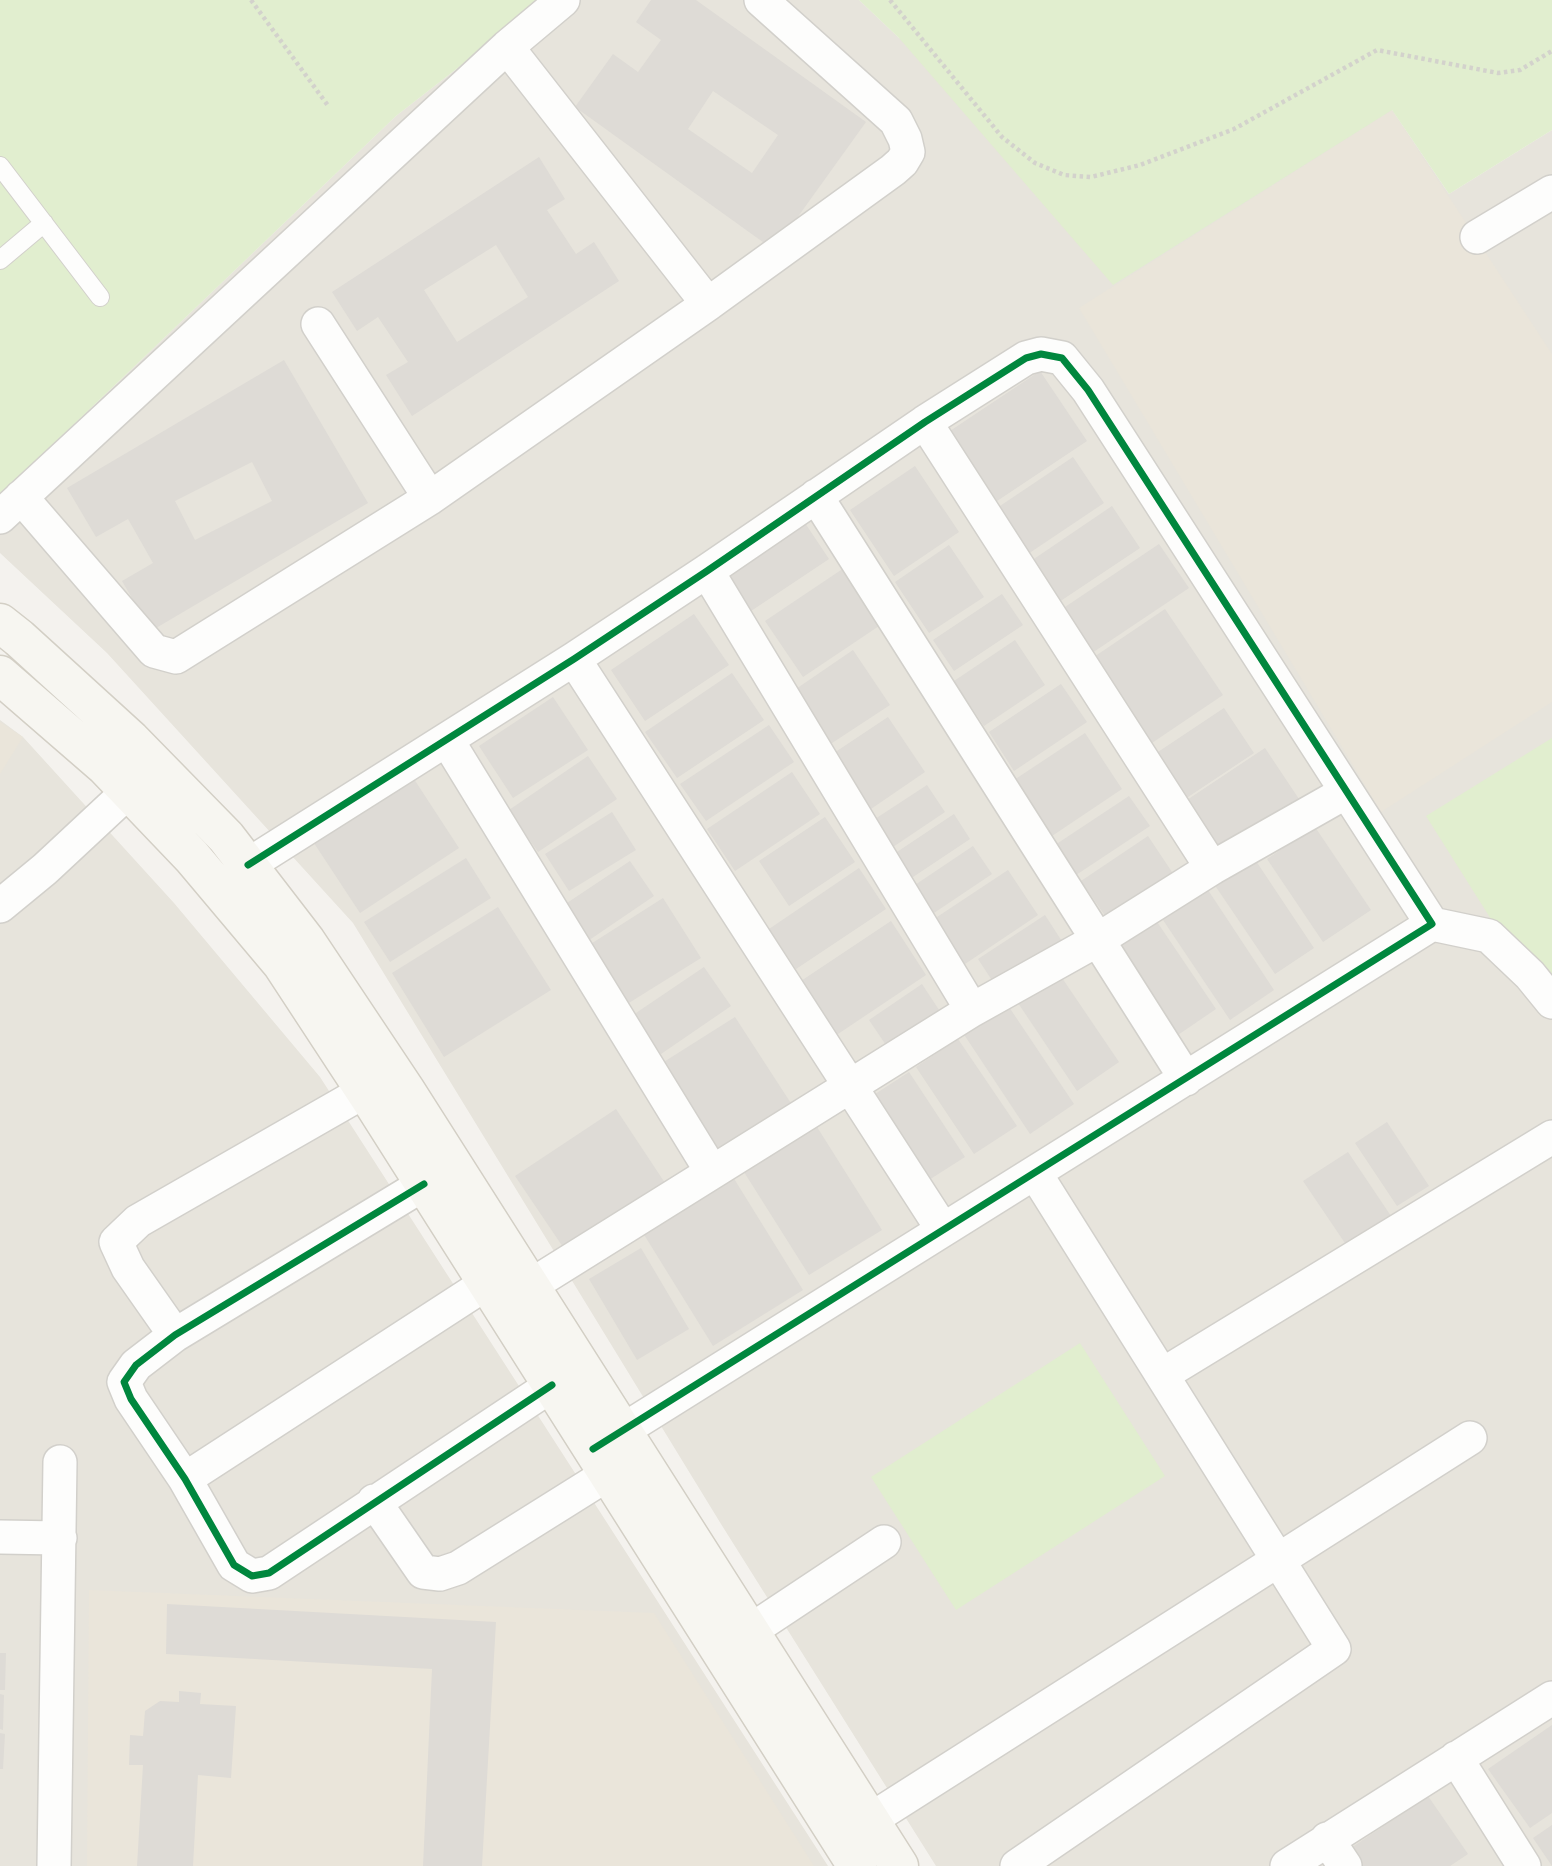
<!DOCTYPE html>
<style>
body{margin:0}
canvas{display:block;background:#f4f2ee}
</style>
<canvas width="1552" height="1866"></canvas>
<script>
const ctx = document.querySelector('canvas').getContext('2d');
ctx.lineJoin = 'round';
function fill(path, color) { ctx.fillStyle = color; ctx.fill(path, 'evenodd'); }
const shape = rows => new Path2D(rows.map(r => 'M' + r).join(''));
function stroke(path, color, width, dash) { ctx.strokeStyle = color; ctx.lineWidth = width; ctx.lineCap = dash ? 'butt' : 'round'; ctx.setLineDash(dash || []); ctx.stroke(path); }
fill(shape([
 [545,0,859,0,899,38,1392,110,1449,194,1552,130,1552,1866,936,1866,721,1524,353,923,107,653,0,553,0,495,396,116],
 [0,720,23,737,174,903,320,1077,828,1866,0,1866]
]), '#e7e4dc');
fill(shape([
 [1392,110,1552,354,1552,702,1381,812,1079,308],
 [0,722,23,737,0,774],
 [89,1590,654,1613,814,1866,87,1866]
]), '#eae5da');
fill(shape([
 [0,0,545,0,396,116,0,495],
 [859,0,1552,0,1552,130,1449,194,1392,110,1113,285,899,38],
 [1552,738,1552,1016,1426,816],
 [1080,1343,1165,1476,956,1610,871,1477]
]), '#e1eecf');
fill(shape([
 [651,0,696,0,866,122,774,250,575,107,613,54,638,72,661,40,636,22],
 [713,91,778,135,752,173,688,129],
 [539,157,565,199,547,210,576,254,594,242,619,281,412,416,386,375,408,362,378,317,357,331,332,292],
 [496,245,528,297,457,342,424,290],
 [284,360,368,503,151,631,122,581,153,563,128,519,96,537,67,488],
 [252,462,272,501,195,540,175,501],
 [1040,371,1087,441,997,501,950,431],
 [1073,457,1104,503,1022,558,991,512],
 [915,466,959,532,894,576,850,510],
 [1112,506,1140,548,1053,606,1025,565],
 [805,523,829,559,751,611,727,575],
 [1159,544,1189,588,1092,653,1062,609],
 [949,545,984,597,929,633,895,582],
 [844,568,882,624,803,677,765,621],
 [1002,594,1023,625,954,671,933,640],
 [1165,609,1223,695,1146,747,1088,661],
 [694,614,729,665,645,721,611,670],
 [1015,640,1045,685,984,726,954,681],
 [853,650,890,705,829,745,793,691],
 [732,673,764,720,677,778,645,732],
 [1061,684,1087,722,1014,771,989,732],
 [553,697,588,750,513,798,479,746],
 [1224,708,1254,753,1179,803,1149,758],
 [888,717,925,772,868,811,831,755],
 [769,725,794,762,706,821,680,784],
 [1085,733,1122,789,1052,836,1014,780],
 [1265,748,1301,802,1223,854,1187,800],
 [588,756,617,799,538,852,509,810],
 [792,772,820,814,735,871,707,829],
 [412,776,459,848,360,913,312,840],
 [927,785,945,812,893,847,875,819],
 [1129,796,1150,826,1076,875,1055,845],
 [612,812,636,850,569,891,545,854],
 [954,814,970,839,901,885,885,860],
 [825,817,855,862,789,906,759,861],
 [1315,827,1371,910,1323,942,1267,859],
 [1148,836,1174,875,1108,920,1081,881],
 [973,846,992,874,925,919,906,891],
 [466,858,491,898,390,962,364,922],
 [1254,858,1314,948,1275,974,1214,884],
 [630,861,654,896,579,947,555,911],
 [859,868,886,909,796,969,769,929],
 [1008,870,1038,915,962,966,931,921],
 [1206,887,1274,990,1230,1020,1161,917],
 [663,898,701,958,624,1006,586,947],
 [498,907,551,990,444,1057,392,973],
 [1149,910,1216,1009,1172,1039,1105,939],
 [1045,915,1065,946,999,991,978,959],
 [891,921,926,975,835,1036,798,983],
 [704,967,731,1006,661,1054,633,1015],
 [1058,972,1119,1062,1077,1091,1016,1000],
 [922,984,943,1016,890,1051,869,1020],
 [1007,1004,1074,1104,1030,1134,963,1033],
 [735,1017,796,1111,720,1160,659,1065],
 [958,1039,1017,1126,974,1154,916,1067],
 [909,1072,965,1157,921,1185,866,1100],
 [616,1109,667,1186,567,1253,515,1176],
 [1387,1122,1429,1186,1397,1206,1355,1143],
 [817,1127,882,1230,809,1275,744,1172],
 [1348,1152,1393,1219,1349,1249,1303,1181],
 [733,1177,803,1290,713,1346,643,1233],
 [641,1248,689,1329,637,1360,589,1279],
 [167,1604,496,1622,482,1866,423,1866,432,1669,166,1654],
 [0,1653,6,1653,5,1690,0,1690],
 [179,1691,201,1693,200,1704,236,1706,231,1778,198,1775,193,1866,137,1866,143,1765,129,1765,130,1735,143,1736,145,1711,160,1701,179,1702],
 [0,1694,4,1695,3,1730,0,1729],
 [1552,1725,1552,1813,1530,1828,1488,1769],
 [0,1733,5,1734,3,1769,0,1769],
 [1428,1796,1468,1854,1450,1866,1359,1866,1348,1850],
 [1552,1825,1552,1866,1533,1838]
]), '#dedbd6');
const lane = shape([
 [0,166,100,297],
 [0,260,44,223]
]);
const street = shape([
 [507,47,708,304,893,170,902,162,908,152,905,139,896,121,761,0],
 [1477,237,1552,192],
 [318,324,430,498],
 [925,422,1212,868],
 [816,496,1186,1079],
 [21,497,154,651,176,657,430,498,708,304],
 [0,517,507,47,563,0],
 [707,571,972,1010],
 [574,659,943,1230],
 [447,740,712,1172],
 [248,865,574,659,707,571,925,422,1026,358,1041,354,1062,358,1088,390,1432,924,601,1444],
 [0,906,45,869,147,774],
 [1432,924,1489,936,1530,975,1552,1002],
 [424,1184,175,1335,136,1365,124,1382,131,1399,185,1479,234,1565,252,1576,269,1573,552,1385],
 [530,1286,972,1010,1099,939,1212,868,1346,792],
 [175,1335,128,1268,116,1242,138,1221,365,1091],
 [1162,1375,1552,1137],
 [185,1479,487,1283],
 [374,1501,423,1572,440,1574,458,1568,608,1474],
 [0,1537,60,1538],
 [750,1631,884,1542],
 [1456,1758,1524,1866],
 [870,1820,1470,1438],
 [1327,1839,1345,1866],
 [54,1866,60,1462],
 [1017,1866,1334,1649,1035,1173],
 [1287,1866,1552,1698]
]);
const secondary = shape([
 [0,623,19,638,131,740,226,837,306,941,406,1091,899,1866],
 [0,675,106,767,192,857,282,964,375,1106,857,1866]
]);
stroke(lane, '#d2d0cb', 20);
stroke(street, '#d2d0cb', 36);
stroke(secondary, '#d3cfc5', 41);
stroke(shape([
 [251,0,329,107],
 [890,0,1002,137,1035,163,1064,175,1091,177,1140,165,1234,129,1377,50,1498,73,1520,70,1552,51]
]), '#d3d2cc', 4.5, [3.5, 3.5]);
stroke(lane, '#fdfdfc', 18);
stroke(street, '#fdfdfc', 33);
stroke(secondary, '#f7f6f1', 38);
stroke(shape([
 [248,865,574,659,707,571,925,422,1026,358,1041,354,1062,358,1088,390,1432,924,593,1449],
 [424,1184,175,1335,136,1365,124,1382,131,1399,185,1479,234,1565,252,1576,269,1573,552,1385]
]), '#00873e', 7);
</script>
